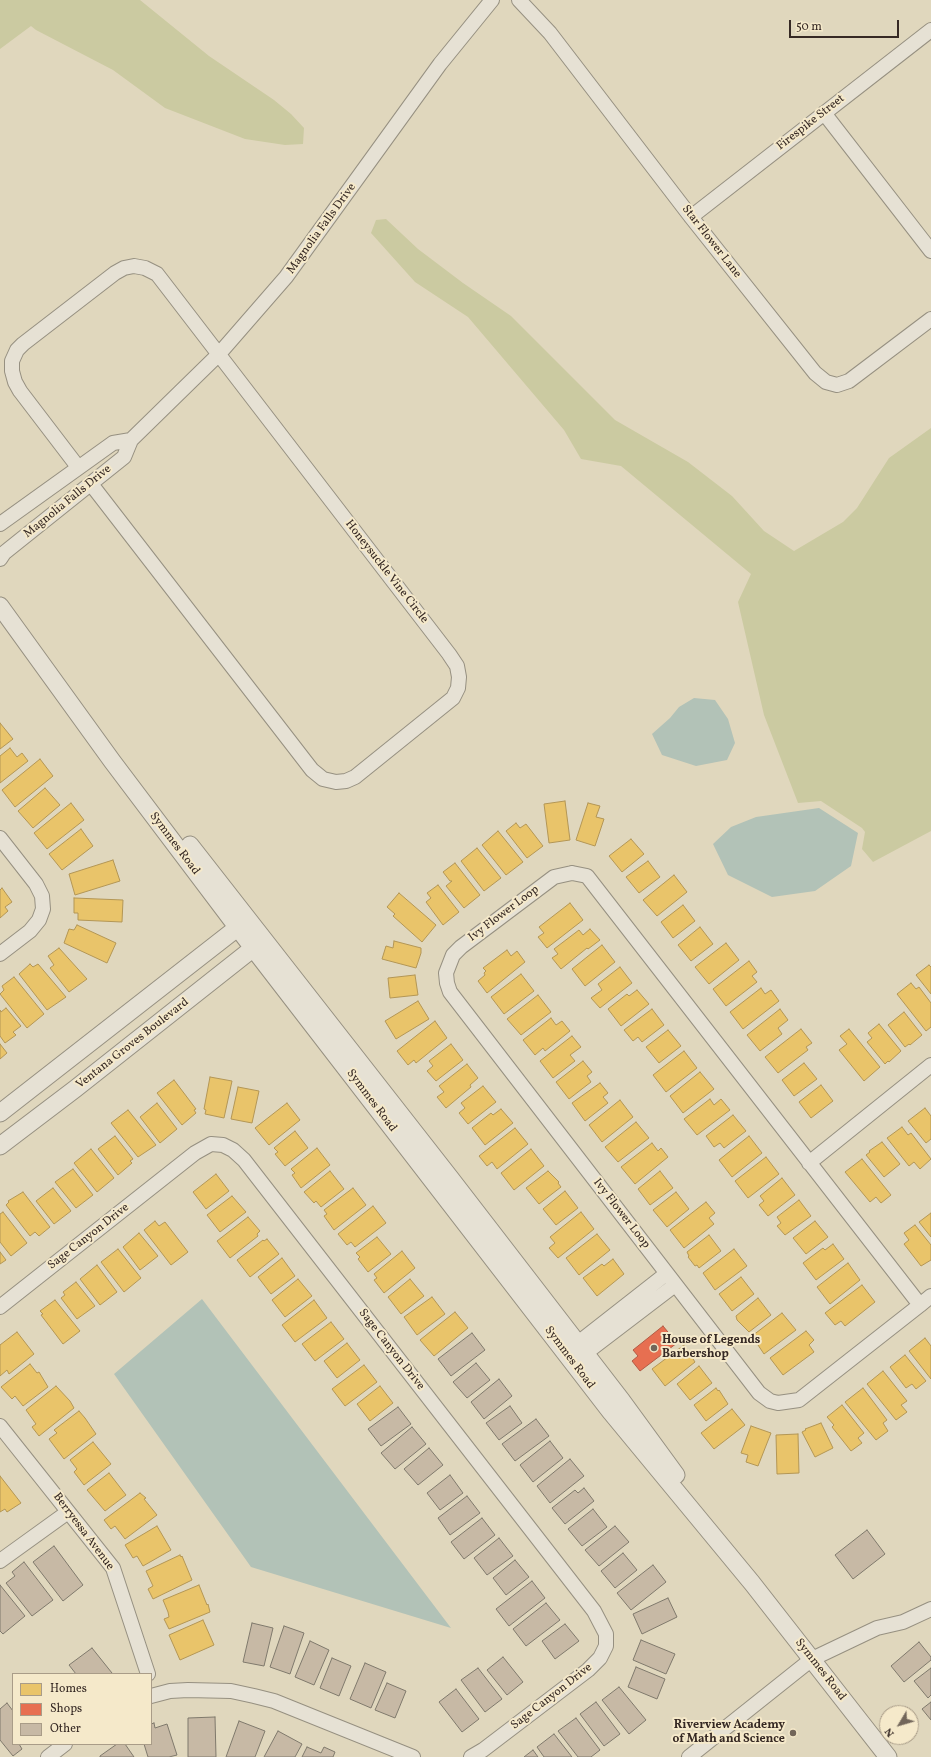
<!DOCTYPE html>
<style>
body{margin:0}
#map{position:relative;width:931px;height:1757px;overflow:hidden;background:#e0d7bd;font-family:Vollkorn,serif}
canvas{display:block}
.legend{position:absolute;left:12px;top:1673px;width:140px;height:72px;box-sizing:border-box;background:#f5e9ca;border:1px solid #a99c88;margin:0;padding:5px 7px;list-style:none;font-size:12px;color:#362924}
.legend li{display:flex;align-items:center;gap:8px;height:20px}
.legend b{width:20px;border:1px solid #a99c88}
.north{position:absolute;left:879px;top:1705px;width:40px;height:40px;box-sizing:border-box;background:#f5e9ca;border:1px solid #a99c88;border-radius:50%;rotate:232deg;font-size:11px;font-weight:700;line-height:16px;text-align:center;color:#362924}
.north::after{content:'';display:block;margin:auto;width:14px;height:18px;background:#72665a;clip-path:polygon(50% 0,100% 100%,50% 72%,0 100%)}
.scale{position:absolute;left:789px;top:20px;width:110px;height:18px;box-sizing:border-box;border:2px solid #362924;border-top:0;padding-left:5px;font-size:12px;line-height:14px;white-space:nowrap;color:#362924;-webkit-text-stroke:3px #f5e9ca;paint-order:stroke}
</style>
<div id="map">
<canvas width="931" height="1757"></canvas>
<ul class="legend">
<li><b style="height:11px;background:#e9c46a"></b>Homes</li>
<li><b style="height:11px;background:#e76f51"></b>Shops</li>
<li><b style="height:11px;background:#c7b9a5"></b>Other</li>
</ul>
<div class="north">N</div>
<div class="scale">50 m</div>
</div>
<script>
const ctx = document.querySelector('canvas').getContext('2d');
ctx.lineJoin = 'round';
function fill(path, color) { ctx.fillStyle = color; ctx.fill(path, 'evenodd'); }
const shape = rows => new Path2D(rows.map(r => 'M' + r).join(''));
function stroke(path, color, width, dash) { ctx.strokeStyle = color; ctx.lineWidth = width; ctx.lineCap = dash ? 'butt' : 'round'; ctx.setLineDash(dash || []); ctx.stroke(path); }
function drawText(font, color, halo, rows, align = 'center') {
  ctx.font = font + ' Vollkorn,serif'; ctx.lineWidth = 4; ctx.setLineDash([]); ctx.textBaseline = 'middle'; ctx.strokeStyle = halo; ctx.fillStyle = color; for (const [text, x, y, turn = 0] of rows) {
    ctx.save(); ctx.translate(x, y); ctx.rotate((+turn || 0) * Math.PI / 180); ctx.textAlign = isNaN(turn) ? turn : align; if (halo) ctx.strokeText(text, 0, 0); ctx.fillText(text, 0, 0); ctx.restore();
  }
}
fill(shape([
 [0,0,140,0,209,56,274,100,291,114,304,128,303,144,285,145,245,139,165,108,113,70,36,30,31,26,0,49],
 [386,219,418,249,463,283,511,316,615,420,688,462,732,496,764,531,794,551,843,522,857,508,889,458,931,428,931,831,873,862,862,849,865,832,862,828,821,801,798,803,764,715,738,602,751,574,621,466,581,459,564,430,468,317,415,282,371,233,376,220]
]), '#cbcaa1');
fill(shape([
 [694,698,715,700,728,719,735,743,727,760,696,766,662,755,652,734,670,718,679,707],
 [819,808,858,833,851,866,815,891,772,897,728,875,713,844,731,827,756,817],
 [202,1299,451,1628,251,1567,114,1374]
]), '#b2c2b7');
const homes = shape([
 [0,723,13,739,0,749,0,723],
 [10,748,17,757,22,753,28,761,0,783,0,756,10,748],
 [40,759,53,776,15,807,2,790,40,759],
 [45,788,60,805,33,828,18,811,45,788],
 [565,801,570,840,549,843,544,804,565,801],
 [71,803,84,820,47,849,34,833,71,803],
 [588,803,600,806,596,817,604,819,595,846,576,840,588,803],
 [516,823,520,828,526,824,543,846,527,858,506,831,516,823],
 [81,829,93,846,62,870,49,854,81,829],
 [498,831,523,862,506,875,482,845,498,831],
 [631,839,644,854,622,872,609,856,631,839],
 [477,848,501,878,484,891,461,861,477,848],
 [113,860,120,881,75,895,69,874,113,860],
 [648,861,660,877,639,893,626,877,648,861],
 [455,863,480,895,464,908,446,886,452,881,450,881,443,872,455,863],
 [674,875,687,892,657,916,643,900,674,875],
 [438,885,459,912,443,925,426,902,431,898,427,893,438,885],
 [2,888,12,902,5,907,8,911,0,918,0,890,2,888],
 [399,893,436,925,422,942,393,916,395,914,387,907,399,893],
 [74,898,123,900,122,922,78,920,78,913,74,913,74,898],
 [570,903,583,920,547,948,538,937,544,933,539,927,570,903],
 [683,905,695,921,673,938,661,922,683,905],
 [77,925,116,943,107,963,64,943,69,929,74,930,77,925],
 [700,927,713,944,691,961,678,945,700,927],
 [590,929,600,940,588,949,587,948,561,969,552,958,558,954,554,949,579,930,583,935,590,929],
 [394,941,421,948,421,953,416,968,382,959,386,946,393,948,394,941],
 [726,943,739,960,709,984,695,967,726,943],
 [602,945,615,962,585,986,572,969,602,945],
 [59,948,87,979,69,992,50,968,54,965,48,956,59,948],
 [507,950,511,956,517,951,525,962,487,993,478,981,485,975,484,973,486,971,483,968,507,950],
 [749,961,757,972,752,976,757,982,726,1006,713,989,749,961],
 [30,964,33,967,38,964,66,997,47,1010,19,974,30,964],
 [929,965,931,967,931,994,916,975,929,965],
 [620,967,632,983,600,1008,591,998,602,990,598,984,620,967],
 [521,974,534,991,504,1014,491,997,521,974],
 [415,975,418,995,390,998,388,978,415,975],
 [14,977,44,1014,27,1028,0,994,4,990,2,986,14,977],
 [911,983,916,989,919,987,931,1003,931,1027,926,1031,897,994,911,983],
 [761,988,765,994,771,990,779,1001,743,1029,730,1012,761,988],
 [637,990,649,1004,621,1026,608,1009,627,994,629,996,637,990],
 [538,995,551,1012,521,1035,507,1019,538,995],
 [418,1001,429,1019,396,1039,385,1021,418,1001],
 [6,1008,21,1026,13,1032,16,1035,5,1043,0,1036,0,1010,1,1012,6,1008],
 [652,1009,664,1025,642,1042,638,1037,633,1041,624,1030,652,1009],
 [780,1009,788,1020,778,1028,782,1034,760,1051,747,1035,780,1009],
 [904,1012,922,1035,910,1045,909,1044,905,1047,888,1025,904,1012],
 [551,1018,556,1025,562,1021,570,1031,545,1051,543,1048,535,1055,523,1040,551,1018],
 [435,1021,447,1038,416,1063,414,1060,408,1065,397,1051,435,1021],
 [879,1024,901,1051,889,1062,888,1061,885,1064,867,1042,872,1038,868,1033,879,1024],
 [801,1029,812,1043,806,1047,808,1050,778,1073,765,1057,801,1029],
 [849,1029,880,1067,864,1081,839,1050,847,1044,840,1036,849,1029],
 [668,1030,681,1046,659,1063,646,1047,668,1030],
 [572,1036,581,1047,570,1055,575,1061,553,1078,540,1061,572,1036],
 [0,1044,7,1053,0,1059,0,1044],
 [451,1044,463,1060,436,1081,427,1071,433,1066,429,1061,451,1044],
 [684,1051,697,1068,666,1092,653,1075,684,1051],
 [583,1061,592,1072,587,1076,591,1082,569,1099,556,1082,583,1061],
 [804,1063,817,1079,794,1096,782,1080,804,1063],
 [467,1064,478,1078,470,1085,471,1087,446,1108,437,1097,444,1092,439,1086,467,1064],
 [700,1072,714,1089,683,1113,670,1096,700,1072],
 [210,1077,232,1081,224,1118,205,1114,206,1110,204,1109,210,1077],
 [174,1080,196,1109,194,1110,196,1113,182,1125,157,1093,174,1080],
 [600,1083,608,1093,603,1097,608,1103,585,1121,572,1103,600,1083],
 [821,1085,833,1101,811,1118,799,1102,821,1085],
 [483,1086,496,1102,468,1124,459,1113,465,1108,461,1103,483,1086],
 [238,1087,259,1091,252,1123,231,1119,238,1087],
 [710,1099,714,1105,721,1099,730,1110,697,1135,684,1119,710,1099],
 [620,1100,633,1117,602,1142,589,1125,620,1100],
 [157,1103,177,1129,160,1143,140,1117,157,1103],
 [287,1103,300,1120,269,1145,255,1128,287,1103],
 [925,1108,931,1116,931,1139,926,1143,908,1121,925,1108],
 [501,1109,513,1123,485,1145,472,1128,491,1113,493,1115,501,1109],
 [128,1110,156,1145,138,1157,111,1123,128,1110],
 [733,1115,746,1131,724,1148,720,1143,714,1147,706,1136,733,1115],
 [636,1122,649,1138,618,1162,605,1147,636,1122],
 [902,1127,908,1135,911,1133,931,1159,920,1169,914,1162,909,1166,887,1138,902,1127],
 [515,1128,528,1144,497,1169,492,1162,487,1166,479,1156,515,1128],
 [295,1131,308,1148,285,1166,275,1154,278,1152,274,1148,295,1131],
 [115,1136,133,1159,130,1161,132,1163,118,1175,98,1149,115,1136],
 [749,1136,762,1153,732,1177,719,1160,749,1136],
 [882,1142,900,1164,884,1177,866,1155,870,1152,869,1151,882,1142],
 [652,1143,658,1151,661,1148,668,1157,635,1184,621,1167,652,1143],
 [317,1148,330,1165,301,1188,292,1175,295,1173,291,1169,317,1148],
 [91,1149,114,1178,97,1192,74,1163,91,1149],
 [531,1149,544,1166,514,1190,501,1173,531,1149],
 [766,1157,779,1174,748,1198,735,1181,766,1157],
 [862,1159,891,1195,881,1203,876,1197,870,1202,845,1172,862,1159],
 [73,1169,93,1195,76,1208,55,1182,73,1169],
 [330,1171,344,1189,321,1207,316,1201,314,1203,304,1192,330,1171],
 [548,1171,559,1182,558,1183,561,1187,539,1204,526,1188,548,1171],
 [660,1171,673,1188,650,1205,638,1189,660,1171],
 [216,1174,229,1191,206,1209,193,1192,216,1174],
 [782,1178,795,1195,768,1216,759,1205,764,1201,760,1196,782,1178],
 [53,1188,71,1211,54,1224,36,1201,53,1188],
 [353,1188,366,1205,334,1230,324,1216,327,1214,324,1210,353,1188],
 [565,1191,578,1208,556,1225,543,1209,565,1191],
 [23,1192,50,1227,39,1236,35,1232,30,1236,6,1205,9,1202,8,1201,23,1192],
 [676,1192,689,1209,667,1227,653,1210,676,1192],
 [232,1196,246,1212,220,1232,207,1215,232,1196],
 [799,1200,811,1216,785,1235,777,1226,781,1223,777,1217,799,1200],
 [706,1202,715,1213,709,1218,714,1224,684,1248,670,1230,706,1202],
 [373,1206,386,1223,355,1247,351,1242,347,1245,338,1234,373,1206],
 [3,1212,27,1243,11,1256,0,1242,0,1214,3,1212],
 [581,1212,594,1229,558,1258,549,1248,555,1243,550,1237,581,1212],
 [931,1213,931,1237,919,1222,931,1213],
 [248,1217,260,1231,257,1234,258,1236,230,1258,217,1241,248,1217],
 [155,1221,159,1226,165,1222,188,1252,171,1265,144,1230,155,1221],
 [815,1221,828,1237,806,1254,793,1238,815,1221],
 [915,1225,931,1245,931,1260,921,1266,904,1244,909,1240,904,1233,915,1225],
 [139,1233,158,1256,140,1270,123,1247,139,1233],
 [597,1234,610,1250,579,1275,566,1258,597,1234],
 [709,1235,721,1251,699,1268,697,1265,695,1266,688,1257,689,1256,687,1252,709,1235],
 [377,1237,391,1254,368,1272,358,1259,360,1257,356,1253,377,1237],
 [267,1239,279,1254,250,1277,237,1260,263,1240,264,1241,267,1239],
 [833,1244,844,1259,816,1280,803,1263,823,1248,825,1250,833,1244],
 [118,1249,141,1278,124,1292,101,1262,118,1249],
 [734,1249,747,1266,715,1290,703,1273,734,1249],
 [402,1251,415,1268,384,1293,374,1280,377,1278,374,1274,402,1251],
 [0,1252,6,1260,0,1264,0,1252],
 [282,1258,295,1276,271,1294,258,1277,282,1258],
 [613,1259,624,1274,597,1296,583,1278,602,1264,604,1266,613,1259],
 [848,1263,860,1280,830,1304,817,1287,848,1263],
 [97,1265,117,1292,100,1305,80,1279,97,1265],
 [741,1277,754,1294,732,1311,719,1294,741,1277],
 [298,1279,312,1296,285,1317,272,1300,298,1279],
 [410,1279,424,1296,401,1314,388,1297,410,1279],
 [76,1282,95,1306,77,1319,61,1298,65,1295,63,1292,76,1282],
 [862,1285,875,1302,845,1326,841,1321,835,1325,825,1313,862,1285],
 [432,1297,445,1314,417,1335,404,1317,432,1297],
 [758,1298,771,1315,749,1332,737,1320,736,1316,758,1298],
 [55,1300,80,1331,63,1344,41,1315,43,1314,40,1311,55,1300],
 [314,1300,327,1318,295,1342,282,1325,314,1300],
 [455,1312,468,1328,434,1356,420,1340,455,1312],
 [782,1313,796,1330,764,1354,752,1336,782,1313],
 [331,1322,344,1339,315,1361,302,1344,331,1322],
 [806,1331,814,1340,809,1345,814,1352,783,1375,770,1358,806,1331],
 [17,1332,34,1354,9,1374,7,1370,0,1376,0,1345,17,1332],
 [925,1338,931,1346,931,1379,909,1351,925,1338],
 [347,1343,360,1360,337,1378,324,1361,347,1343],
 [684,1345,695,1362,665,1386,652,1369,684,1345],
 [905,1355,926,1381,916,1389,912,1384,906,1388,890,1367,905,1355],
 [30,1364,37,1373,39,1372,48,1387,23,1406,15,1396,12,1399,1,1387,30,1364],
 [364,1365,377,1382,345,1406,332,1389,364,1365],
 [699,1366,712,1383,690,1400,677,1384,699,1366],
 [883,1371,907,1401,901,1405,907,1412,896,1420,867,1384,883,1371],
 [56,1386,70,1401,74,1408,39,1436,32,1427,36,1424,26,1410,56,1386],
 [380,1386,393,1403,370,1421,357,1404,380,1386],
 [716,1388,718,1391,719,1390,728,1404,706,1421,694,1405,716,1388],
 [863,1388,887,1420,883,1423,888,1431,876,1440,845,1402,863,1388],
 [842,1405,864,1433,858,1438,862,1443,851,1451,832,1427,834,1425,827,1417,842,1405],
 [732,1409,745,1425,714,1449,701,1433,732,1409],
 [79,1411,85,1418,96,1434,64,1459,49,1439,57,1433,54,1430,79,1411],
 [821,1423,833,1448,815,1457,802,1432,806,1430,805,1429,821,1423],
 [751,1426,771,1433,758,1466,746,1462,748,1455,741,1453,751,1426],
 [798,1434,799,1473,777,1474,776,1435,798,1434],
 [93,1442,111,1464,84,1485,74,1472,77,1469,70,1460,93,1442],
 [109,1473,126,1495,105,1511,87,1490,109,1473],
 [0,1476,21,1503,7,1512,5,1509,0,1512,0,1476],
 [140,1493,146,1498,144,1499,157,1515,125,1539,115,1526,111,1529,104,1520,140,1493],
 [157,1526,171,1550,143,1566,137,1556,133,1558,125,1545,157,1526],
 [180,1555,181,1557,182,1556,192,1580,153,1599,148,1589,153,1586,146,1571,180,1555],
 [199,1585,207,1605,208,1604,210,1612,169,1629,164,1619,169,1617,168,1612,163,1600,199,1585],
 [203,1620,214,1645,180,1660,169,1635,203,1620]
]);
fill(homes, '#e9c46a');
stroke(homes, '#b39655', 1);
const shops = shape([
 [663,1326,677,1343,640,1371,632,1361,638,1356,633,1350,663,1326]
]);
fill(shops, '#e76f51');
stroke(shops, '#b25a44', 1);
const building = shape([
 [472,1333,485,1350,451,1376,438,1359,472,1333],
 [476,1363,490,1380,467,1398,453,1382,476,1363],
 [499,1379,512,1396,484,1419,471,1402,499,1379],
 [510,1406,522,1423,499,1440,486,1423,510,1406],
 [398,1407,411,1424,381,1446,368,1429,398,1407],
 [536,1419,549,1436,515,1461,502,1444,536,1419],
 [412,1427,426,1444,395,1469,381,1453,412,1427],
 [550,1441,563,1458,533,1482,520,1465,550,1441],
 [429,1448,443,1465,418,1485,404,1469,429,1448],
 [570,1459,584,1476,550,1503,537,1486,570,1459],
 [450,1475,463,1493,440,1510,427,1493,450,1475],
 [584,1488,594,1501,565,1524,552,1508,575,1490,578,1493,584,1488],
 [467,1496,480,1513,450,1535,438,1518,467,1496],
 [593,1509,607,1527,582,1546,568,1529,593,1509],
 [482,1518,495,1535,464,1559,451,1542,482,1518],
 [615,1526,629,1542,599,1566,585,1550,615,1526],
 [867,1530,885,1554,853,1579,835,1555,867,1530],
 [499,1538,513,1556,487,1575,474,1558,499,1538],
 [54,1546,83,1585,63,1601,33,1562,54,1546],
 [623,1553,637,1570,615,1588,601,1571,623,1553],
 [515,1560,529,1577,506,1595,493,1578,515,1560],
 [24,1562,53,1600,32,1616,6,1583,15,1576,12,1572,24,1562],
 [653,1565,666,1582,631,1610,617,1593,653,1565],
 [532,1581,545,1598,509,1626,496,1609,532,1581],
 [0,1585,25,1616,3,1634,0,1631,0,1585],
 [668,1598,677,1617,642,1634,633,1614,668,1598],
 [546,1603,560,1620,526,1646,513,1629,546,1603],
 [252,1623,273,1628,264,1666,243,1662,252,1623],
 [565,1624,579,1641,555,1659,542,1641,565,1624],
 [284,1626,304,1633,290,1674,270,1667,284,1626],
 [641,1640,675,1654,666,1674,633,1660,641,1640],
 [310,1641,329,1650,314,1685,295,1677,310,1641],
 [919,1642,931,1657,931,1660,904,1682,891,1666,919,1642],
 [92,1648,112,1673,110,1674,76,1674,69,1665,92,1648],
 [503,1657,523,1682,507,1695,487,1670,503,1657],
 [332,1658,351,1666,339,1696,320,1688,332,1658],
 [365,1663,386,1672,371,1708,350,1699,365,1663],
 [636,1667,665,1679,657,1699,628,1687,636,1667],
 [478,1668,502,1699,485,1712,461,1680,478,1668],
 [931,1668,931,1695,928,1698,914,1681,931,1668],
 [387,1683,406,1691,395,1718,375,1710,387,1683],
 [619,1687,646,1720,629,1734,602,1700,619,1687],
 [456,1689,479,1719,462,1732,439,1702,456,1689],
 [596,1702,620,1734,604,1746,580,1714,596,1702],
 [931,1702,931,1720,922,1709,931,1702],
 [7,1703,13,1711,13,1744,19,1744,22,1749,13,1756,0,1740,0,1709,7,1703],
 [215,1717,216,1757,188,1757,188,1718,215,1717],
 [576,1718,600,1750,591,1757,578,1757,558,1731,576,1718],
 [239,1721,265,1731,255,1757,226,1757,239,1721],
 [154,1723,155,1728,167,1724,177,1755,169,1757,148,1757,144,1744,151,1744,151,1724,154,1723],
 [278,1731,302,1744,295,1757,264,1757,278,1731],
 [554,1734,572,1757,544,1757,537,1747,554,1734],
 [117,1744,125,1744,134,1757,100,1757,100,1756,117,1744],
 [307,1747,321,1753,324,1747,335,1752,333,1757,302,1757,307,1747],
 [533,1750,538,1757,524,1757,533,1750]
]);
fill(building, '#c7b9a5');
stroke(building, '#7f796c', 1);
const minor = shape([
 [519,0,550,33,691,217,815,373,826,382,837,385,849,381,931,319],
 [824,113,931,251],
 [691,217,931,30],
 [78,467,20,391,15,382,12,371,12,361,17,350,23,344,115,273,124,268,134,266,145,268,157,274,449,654,457,666,459,677,458,688,453,698,355,777,346,781,336,782,323,779,312,770,91,484],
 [0,524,113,443,131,440],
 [0,559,4,553,124,457,131,440,219,354,286,277,440,64,492,0],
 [0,838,36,884,42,896,43,909,39,920,30,931,0,954],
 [572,873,587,876,920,1305,799,1400,778,1403,770,1401,759,1393,450,992,447,983,446,973,453,955,461,947,554,877,572,873],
 [809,1163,931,1065],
 [920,1305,931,1296],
 [0,1307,195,1153,211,1144,223,1145,233,1150,244,1160,594,1611,606,1634,606,1646,600,1658,588,1670,483,1750,471,1757],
 [569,1350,666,1274],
 [578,1359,675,1285],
 [0,1426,113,1568,148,1674],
 [0,1561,68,1512],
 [151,1696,170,1691,188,1690,231,1691,254,1696,274,1701,413,1757],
 [48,1757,65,1744],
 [689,1757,812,1659,877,1628,903,1622,931,1609]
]);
const tertiary = shape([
 [0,606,112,761,253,948,610,1411,752,1583,888,1757],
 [190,845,451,1179,622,1401,676,1475],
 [0,1113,246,921],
 [0,1146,75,1089,261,942]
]);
stroke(minor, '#969081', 16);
stroke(tertiary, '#969081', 19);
stroke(minor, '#e6e1d4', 14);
stroke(tertiary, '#e6e1d4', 17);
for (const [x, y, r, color] of [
 [654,1348,4,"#72665a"],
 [793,1733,4,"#72665a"]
]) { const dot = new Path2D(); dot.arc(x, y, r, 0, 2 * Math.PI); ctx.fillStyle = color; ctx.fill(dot); stroke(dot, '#f5e9ca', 1.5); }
drawText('12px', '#362924', '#f5e9ca', [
 ["Firespike Street",811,123,-38],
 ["Magnolia Falls Drive",322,229,-54],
 ["Star Flower Lane",711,242,52],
 ["Magnolia Falls Drive",68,502,-39],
 ["Honeysuckle Vine Circle",386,572,52],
 ["Symmes Road",174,844,53],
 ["Ivy Flower Loop",504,914,-37],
 ["Ventana Groves Boulevard",133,1044,-38],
 ["Symmes Road",371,1101,53],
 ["Ivy Flower Loop",621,1214,52],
 ["Sage Canyon Drive",89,1237,-38],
 ["Sage Canyon Drive",391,1350,52],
 ["Symmes Road",569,1358,53],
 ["Berryessa Avenue",83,1532,53],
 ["Symmes Road",820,1670,52],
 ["Sage Canyon Drive",552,1697,-38]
]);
drawText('bold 12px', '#362924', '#f5e9ca', [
 ["House of Legends",662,1341],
 ["Barbershop",662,1355],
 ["Riverview Academy",785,1726,"right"],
 ["of Math and Science",785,1740,"right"]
], 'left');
</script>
